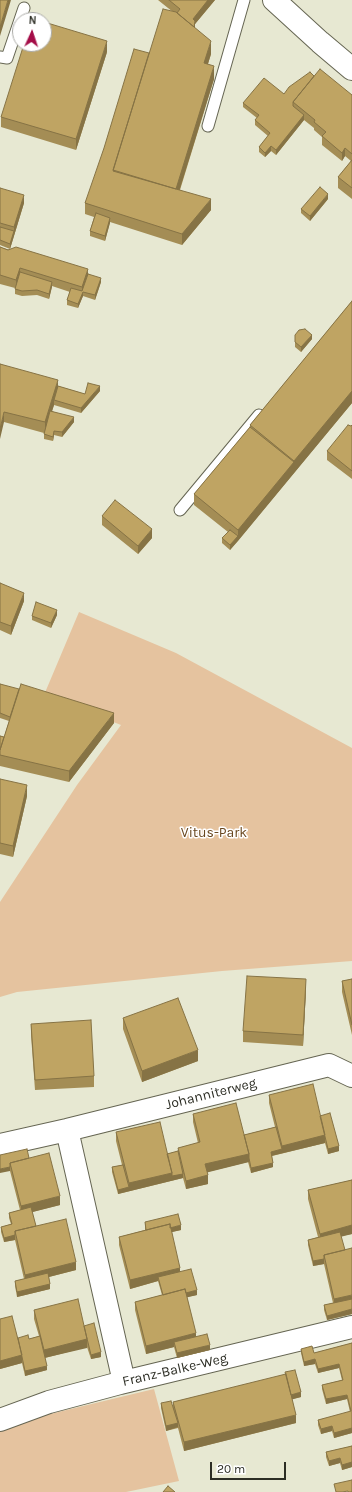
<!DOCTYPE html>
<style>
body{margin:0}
#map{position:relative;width:352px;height:1492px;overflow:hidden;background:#e7e8d2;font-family:Karla,sans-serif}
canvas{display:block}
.north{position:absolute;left:12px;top:12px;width:40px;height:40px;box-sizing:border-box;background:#fff;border:1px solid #ababa7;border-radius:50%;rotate:3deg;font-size:11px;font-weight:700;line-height:16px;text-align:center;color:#2c2d24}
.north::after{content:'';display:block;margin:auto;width:14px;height:18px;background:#a40d48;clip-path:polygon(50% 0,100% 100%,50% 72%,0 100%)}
.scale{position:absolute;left:210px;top:1462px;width:76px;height:18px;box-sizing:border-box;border:2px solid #2c2d24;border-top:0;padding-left:5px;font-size:12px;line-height:14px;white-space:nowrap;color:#2c2d24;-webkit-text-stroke:3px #fff;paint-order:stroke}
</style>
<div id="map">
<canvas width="352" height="1492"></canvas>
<div class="north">N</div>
<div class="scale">20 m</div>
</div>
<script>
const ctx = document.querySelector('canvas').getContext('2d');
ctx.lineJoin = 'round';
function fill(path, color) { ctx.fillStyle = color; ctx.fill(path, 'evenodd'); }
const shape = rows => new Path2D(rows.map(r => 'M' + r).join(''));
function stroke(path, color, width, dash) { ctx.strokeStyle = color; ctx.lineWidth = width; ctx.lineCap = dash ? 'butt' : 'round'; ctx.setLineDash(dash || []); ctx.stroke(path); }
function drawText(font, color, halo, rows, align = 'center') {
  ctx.font = font + ' Karla,sans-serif'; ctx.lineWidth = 3; ctx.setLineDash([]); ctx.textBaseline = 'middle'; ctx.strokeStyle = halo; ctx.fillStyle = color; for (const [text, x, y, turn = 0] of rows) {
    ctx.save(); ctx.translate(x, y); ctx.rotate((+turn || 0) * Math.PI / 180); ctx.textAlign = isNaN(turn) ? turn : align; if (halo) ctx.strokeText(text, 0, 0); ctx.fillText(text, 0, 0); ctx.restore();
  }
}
fill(shape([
 [79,612,176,653,352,748,352,961,222,971,17,992,0,997,0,902,77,785,121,725,44,695],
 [154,1389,179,1481,126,1492,0,1492,0,1426]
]), '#e5c39f');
const lane = shape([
 [0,57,7,58,24,8],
 [208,126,244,0],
 [180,510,259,415]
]);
const street = shape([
 [67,1130,124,1382],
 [0,1145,67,1130,329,1065,352,1076],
 [0,1420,49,1402,120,1383,352,1327]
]);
const secondary = shape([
 [274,0,320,42,352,69]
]);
stroke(lane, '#656552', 13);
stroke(street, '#656552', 24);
stroke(secondary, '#656552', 24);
stroke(lane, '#fff', 11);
stroke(street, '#fff', 22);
stroke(secondary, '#fff', 22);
fill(shape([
 [158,0,215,0,195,24,195,29,211,54,208,64,214,79,180,190,211,210,182,245,110,222,105,241,90,236,90,231,94,217,85,214,85,203,149,53,173,12],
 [107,52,76,150,1,127,1,117],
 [314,76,352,95,352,199,338,188,338,177,351,161,345,156,342,161,322,145,322,137,314,130,314,128,304,120,276,155,271,151,265,157,259,152,259,147,268,136,255,125,255,120,257,118,243,107,243,103,284,94],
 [0,188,24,203,10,249,0,245],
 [328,199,310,221,301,213,301,209],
 [0,247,88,274,101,282,95,300,83,296,78,308,67,305,67,300,70,292,52,286,49,299,37,295,22,296,15,294,15,288,0,284],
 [352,301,352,403,230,550,222,543,222,538,228,532,194,505,194,494,250,427,250,425],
 [295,335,312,339,301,352,295,347],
 [0,364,58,386,85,394,100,391,81,413,54,405,52,411,74,422,62,437,54,435,53,441,44,439,44,433,4,422],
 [352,425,352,479,327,460,327,451],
 [102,516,152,538,138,554,102,525],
 [0,583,24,601,11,635,0,630],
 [57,615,51,628,32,620,32,616],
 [0,684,114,723,69,782,0,766,0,736,4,737,9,721,0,718],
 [0,779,27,796,13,857,0,854],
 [352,979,352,1035,342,992,342,981],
 [306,990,303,1046,243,1042,243,1031],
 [123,1018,198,1061,142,1082,123,1029],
 [31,1024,94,1076,94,1087,35,1090,31,1035],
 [269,1095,320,1116,339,1151,328,1154,325,1143,272,1156,273,1167,251,1173,248,1162,207,1172,208,1184,186,1189,183,1178,118,1194,112,1172,112,1167,122,1165,116,1141,116,1132,167,1154,178,1151,178,1148,198,1143,193,1122,193,1114,244,1135,275,1127,269,1103],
 [0,1155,29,1158,60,1205,32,1212,36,1226,76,1270,49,1277,50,1289,17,1297,15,1286,15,1281,24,1279,15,1240,4,1242,1,1232,1,1227,11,1224,9,1218,9,1213,20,1210,10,1171],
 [352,1180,352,1234,341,1236,352,1314,327,1320,324,1310,324,1305,333,1303,324,1264,313,1266,308,1245,308,1240,318,1237,308,1199,308,1190],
 [145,1222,181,1230,171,1232,180,1271,197,1295,187,1297,196,1337,210,1350,177,1358,174,1347,146,1354,135,1310,135,1302,162,1295,158,1281,130,1289,119,1245,119,1237,145,1230],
 [34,1310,84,1326,101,1357,91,1359,87,1347,45,1358,47,1370,25,1376,22,1363,0,1369,0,1319,18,1338,29,1339,39,1336,34,1319],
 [352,1343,352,1433,334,1438,332,1431,321,1434,318,1425,318,1420,350,1412,347,1399,326,1404,322,1389,322,1385,342,1380,339,1368,318,1373,315,1364,304,1366,301,1353,301,1349,314,1353],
 [285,1372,301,1397,292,1399,296,1423,184,1451,178,1428,166,1431,161,1408,161,1403,173,1407,173,1402,285,1375],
 [352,1446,352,1467,342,1470,340,1463,329,1466,326,1457,326,1452]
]), '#a48d55');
fill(shape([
 [8,0,11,0,0,36,0,27],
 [208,0,215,0,195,24,195,30,193,39,193,19],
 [107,41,107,52,76,150,76,139],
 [211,41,211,54,204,76,204,63],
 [214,66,214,79,176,201,176,189],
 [304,115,304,120,276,155,276,150],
 [271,146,271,151,265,157,265,153],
 [345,148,345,156,342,161,342,153],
 [328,194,328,199,310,221,310,216],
 [24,195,24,203,10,249,10,244,14,231,14,227],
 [211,199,211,210,182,245,182,234],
 [110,218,110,223,105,241,105,236],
 [20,268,20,276,16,288,16,280],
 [88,269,88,278,83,292,83,296,78,308,78,304,82,293,82,287],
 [101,278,101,282,95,300,95,295],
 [52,282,52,287,49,299,49,294],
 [312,335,312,339,301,352,301,347],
 [58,380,58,391,54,400,54,405,45,433,45,422],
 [100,386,100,391,81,413,81,408],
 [352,391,352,403,238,541,238,530,294,462,294,461],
 [4,412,4,422,0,439,0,429],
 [74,417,74,422,62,437,62,432],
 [54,431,54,435,53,441,53,437],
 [152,529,152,538,138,554,138,546],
 [238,536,238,541,230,550,230,545],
 [24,593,24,601,11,635,11,626],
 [57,610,57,615,51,628,51,623],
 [114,713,114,723,69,782,69,771],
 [27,785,27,796,13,857,13,846],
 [306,979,306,990,303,1046,303,1035],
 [198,1050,198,1061,142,1082,142,1071],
 [325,1135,325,1143,271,1156,271,1152,282,1149,282,1146],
 [339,1146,339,1151,328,1154,328,1149],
 [249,1154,249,1162,205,1173,205,1164],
 [273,1163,273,1167,251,1173,251,1168],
 [10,1167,10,1171,0,1173,0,1169],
 [172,1173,183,1174,183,1178,118,1194,118,1190,129,1187,129,1183],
 [208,1175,208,1184,186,1189,186,1181],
 [60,1196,60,1205,21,1215,21,1206],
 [181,1225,181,1230,147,1238,147,1233],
 [352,1225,352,1234,320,1242,320,1234],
 [15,1235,15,1240,4,1242,4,1238],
 [324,1259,324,1264,313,1266,313,1261],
 [76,1262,76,1270,25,1283,25,1275],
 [180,1268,180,1276,158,1277,158,1281,130,1289,130,1280],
 [50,1284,50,1289,17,1297,17,1292],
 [197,1290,197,1295,163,1303,163,1299],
 [352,1295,352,1303,334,1308,334,1299],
 [352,1309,352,1314,327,1320,327,1316],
 [196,1333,196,1341,174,1342,174,1347,146,1354,146,1346],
 [87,1339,87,1348,44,1358,44,1350],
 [210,1345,210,1350,177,1358,177,1353],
 [101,1352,101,1357,91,1359,91,1355],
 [22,1355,22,1363,0,1369,0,1361],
 [315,1359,315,1364,304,1366,304,1362],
 [339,1364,339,1368,318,1373,318,1369],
 [47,1366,47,1370,25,1376,25,1371],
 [301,1392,301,1397,290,1400,290,1395],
 [347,1395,347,1399,326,1404,326,1399],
 [296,1415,296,1423,184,1451,184,1442],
 [178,1423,178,1427,166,1431,166,1426],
 [332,1426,332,1431,321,1434,321,1429],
 [352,1428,352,1433,334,1438,334,1433],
 [340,1458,340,1463,329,1466,329,1461],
 [352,1462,352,1467,342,1470,342,1465]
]), '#867345');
const building = shape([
 [0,0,8,0,0,27,0,0],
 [169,0,208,0,193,19,195,21,194,27,177,13,180,9,169,0],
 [163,9,176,12,211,41,204,63,214,66,176,189,113,170,163,9],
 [32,18,38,20,31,20,32,18],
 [44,22,107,41,76,139,1,117,24,44,44,44,44,22],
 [134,49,149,53,113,171,211,199,182,234,85,203,104,148,134,49],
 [320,69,352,95,352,154,345,148,342,153,322,136,326,132,314,122,315,120,293,102,320,69],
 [310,72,314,76,293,102,293,106,304,115,276,150,271,146,265,153,259,147,270,133,255,120,259,115,243,103,264,78,284,94,289,87,310,72],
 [352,160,352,188,338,177,352,160],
 [320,187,328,194,310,216,301,209,320,187],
 [0,188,24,195,14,227,0,223,0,188],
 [96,213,110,218,105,236,90,231,96,213],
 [0,227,14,231,10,244,0,240,0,227],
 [0,247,8,250,16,247,88,269,82,287,20,268,16,280,0,275,0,247],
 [20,272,52,282,49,294,37,290,22,291,15,289,20,272],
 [88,274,101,278,95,295,83,292,78,304,67,300,71,288,82,291,88,274],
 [352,301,352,391,294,461,250,425,352,301],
 [305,329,312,335,301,347,295,342,295,335,299,330,305,329],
 [0,364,58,380,45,422,4,412,0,429,0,364],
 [88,383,100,386,81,408,54,400,58,386,85,394,88,383],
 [50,411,74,417,62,432,54,431,53,437,44,434,50,411],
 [348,425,351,426,352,425,352,471,327,451,348,425],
 [250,427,294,462,238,530,194,494,250,427],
 [115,500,152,529,138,546,102,516,115,500],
 [230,530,238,536,230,545,222,538,230,530],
 [0,583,24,593,11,626,0,622,0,583],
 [36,602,57,610,51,623,32,616,36,602],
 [0,684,19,689,10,717,0,713,0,684],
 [21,684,114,713,69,771,0,755,0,750,21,684],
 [0,736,4,737,0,750,0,736],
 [0,779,27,785,13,846,0,843,0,779],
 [247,976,306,979,303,1035,243,1031,247,976],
 [352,979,352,1025,342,981,352,979],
 [178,998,198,1050,142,1071,123,1018,178,998],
 [91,1020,94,1076,35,1080,31,1024,91,1020],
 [313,1084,325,1135,282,1146,269,1095,313,1084],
 [236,1103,249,1154,205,1164,208,1175,186,1181,178,1148,200,1142,193,1114,236,1103],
 [330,1113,339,1146,328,1149,320,1116,330,1113],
 [160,1122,172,1173,129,1183,116,1132,160,1122],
 [276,1127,282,1149,271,1152,273,1163,251,1168,249,1158,249,1154,244,1135,276,1127],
 [27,1149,29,1158,10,1163,10,1167,0,1169,0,1155,27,1149],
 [178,1151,183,1174,172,1176,172,1173,167,1154,178,1151],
 [49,1153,60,1196,21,1206,10,1163,49,1153],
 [123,1165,129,1187,118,1190,112,1167,123,1165],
 [352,1180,352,1225,320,1234,308,1190,352,1180],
 [31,1207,36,1226,15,1231,15,1235,4,1238,1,1227,12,1224,9,1213,31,1207],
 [178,1214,181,1225,170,1228,170,1224,146,1230,145,1222,178,1214],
 [66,1219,76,1262,25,1275,15,1231,66,1219],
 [170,1224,180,1268,130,1280,119,1237,170,1224],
 [340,1232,345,1250,324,1255,324,1259,313,1261,308,1240,340,1232],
 [352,1248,352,1295,334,1299,324,1255,352,1248],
 [191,1269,197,1290,186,1293,185,1289,163,1295,158,1277,191,1269],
 [48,1273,50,1284,17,1292,15,1281,48,1273],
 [185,1289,196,1333,146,1346,135,1302,185,1289],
 [78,1299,87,1339,44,1350,34,1310,78,1299],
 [352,1299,352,1309,327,1316,324,1305,352,1299],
 [12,1316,22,1355,0,1361,0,1319,12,1316],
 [94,1323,101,1352,91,1355,84,1326,94,1323],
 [207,1334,210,1345,177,1353,174,1342,207,1334],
 [28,1335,29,1339,40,1336,47,1366,25,1371,18,1338,28,1335],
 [352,1343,352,1428,334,1433,332,1426,321,1429,318,1420,351,1411,347,1395,326,1399,322,1385,343,1380,339,1364,318,1369,315,1359,304,1362,301,1349,312,1346,314,1353,352,1343],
 [295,1370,301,1392,291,1395,285,1372,295,1370],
 [286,1374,296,1415,184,1442,173,1402,286,1374],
 [171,1401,178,1423,166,1426,161,1403,171,1401],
 [352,1446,352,1462,342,1465,340,1458,329,1461,326,1452,352,1446],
 [352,1480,352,1492,348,1492,348,1491,342,1492,336,1492,334,1484,352,1480],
 [168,1486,175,1492,163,1492,168,1486]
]);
fill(building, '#bfa463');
stroke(building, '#867345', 1);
drawText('14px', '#68461e', '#fff', [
 ["Vitus-Park",214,833]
]);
drawText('14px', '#2c2d24', '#fff', [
 ["Johanniterweg",211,1094,-14],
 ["Franz-Balke-Weg",175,1370,-13]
]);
</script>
